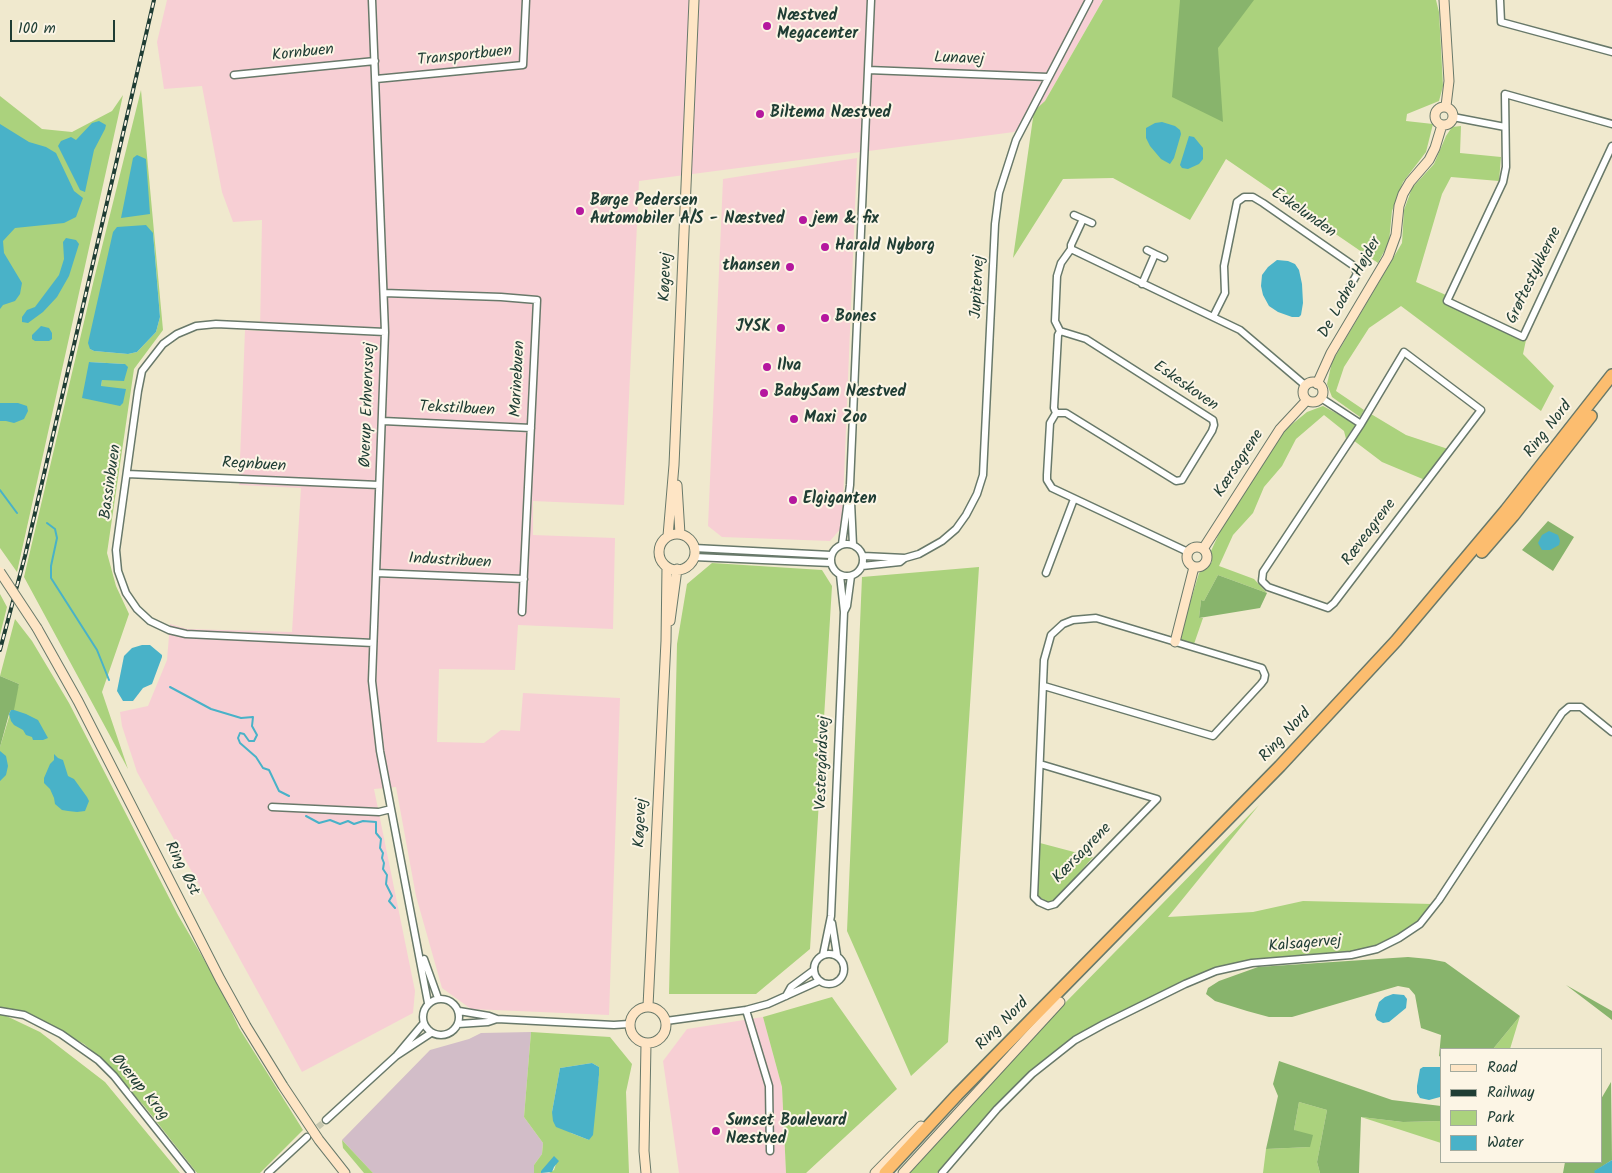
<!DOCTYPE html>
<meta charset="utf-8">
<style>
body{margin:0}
#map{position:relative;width:1612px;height:1173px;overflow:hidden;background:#f0e9ce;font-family:Kalam,sans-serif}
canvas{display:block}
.legend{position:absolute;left:1440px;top:1048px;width:162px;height:115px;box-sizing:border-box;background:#fcf5e5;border:1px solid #a4ab9e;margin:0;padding:6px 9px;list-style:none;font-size:15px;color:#1f3d34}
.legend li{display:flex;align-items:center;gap:10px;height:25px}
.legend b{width:25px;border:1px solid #a4ab9e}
.scale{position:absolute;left:10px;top:20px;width:105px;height:22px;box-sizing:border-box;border:2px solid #1f3d34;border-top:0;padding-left:6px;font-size:15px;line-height:18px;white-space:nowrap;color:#1f3d34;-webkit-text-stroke:4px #fcf5e5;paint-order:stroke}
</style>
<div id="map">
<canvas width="1612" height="1173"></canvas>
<ul class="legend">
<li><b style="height:6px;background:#fee5c5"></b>Road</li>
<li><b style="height:6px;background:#1f3d34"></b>Railway</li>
<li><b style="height:14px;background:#abd27d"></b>Park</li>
<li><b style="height:14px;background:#49b2c8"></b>Water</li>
</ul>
<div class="scale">100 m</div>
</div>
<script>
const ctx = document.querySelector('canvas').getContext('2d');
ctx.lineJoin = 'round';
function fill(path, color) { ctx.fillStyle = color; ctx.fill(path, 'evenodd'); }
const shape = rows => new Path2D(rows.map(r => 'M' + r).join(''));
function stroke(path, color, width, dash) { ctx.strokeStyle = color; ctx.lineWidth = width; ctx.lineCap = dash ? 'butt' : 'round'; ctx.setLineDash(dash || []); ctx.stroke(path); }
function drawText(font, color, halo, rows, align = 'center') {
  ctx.font = font + ' Kalam,sans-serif'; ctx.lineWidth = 4; ctx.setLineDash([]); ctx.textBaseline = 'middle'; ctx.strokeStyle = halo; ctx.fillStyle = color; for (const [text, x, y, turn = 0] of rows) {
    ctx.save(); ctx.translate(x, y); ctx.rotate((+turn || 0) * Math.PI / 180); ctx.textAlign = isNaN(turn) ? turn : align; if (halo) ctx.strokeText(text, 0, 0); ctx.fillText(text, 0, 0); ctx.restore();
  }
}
fill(shape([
 [167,0,1103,0,1045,101,1014,132,639,181,624,505,533,501,533,535,615,538,613,629,518,625,515,670,439,669,437,742,484,743,501,730,520,731,523,693,620,698,609,1015,471,1009,442,988,416,896,396,787,374,789,415,991,413,1013,302,1072,137,772,122,726,120,712,148,706,167,660,170,624,187,629,292,632,301,488,239,485,245,330,260,331,262,220,233,222,222,192,202,86,164,89,157,42],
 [857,158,842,527,830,541,722,537,708,526,723,179],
 [763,1017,782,1087,786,1173,679,1173,663,1061,687,1029]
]), '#f7cfd4');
fill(shape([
 [531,1032,524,1117,543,1143,542,1154,534,1165,534,1173,373,1173,342,1140,430,1050,469,1039,481,1033]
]), '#d2bdc8');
fill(shape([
 [1103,0,1436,0,1439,12,1443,86,1439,101,1407,114,1406,121,1433,124,1426,152,1403,182,1392,211,1389,242,1378,263,1226,159,1190,220,1113,178,1063,179,1013,258,1034,111,1045,101],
 [141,90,163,330,134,369,107,553,116,586,129,614,102,692,128,769,24,577,95,275],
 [153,233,160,317,156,332,137,352,128,354,94,351,90,349],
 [89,362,125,364,102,379,101,386],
 [123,95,17,572,0,548,0,96,42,129,72,132,112,111],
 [1461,126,1460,153,1501,157,1499,181,1451,177,1442,194,1416,282,1446,295,1444,302,1526,340,1523,354,1554,386,1541,411,1401,306,1369,328,1344,367,1336,391,1364,410,1360,417,1332,397,1327,384,1332,362,1402,243,1404,210,1412,188,1434,164,1446,136,1452,127],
 [1323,406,1356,424,1346,439,1344,431,1324,415,1296,439,1282,466,1264,487,1253,513,1233,535,1219,566,1254,579,1267,593,1218,575,1204,601,1201,600,1199,618,1203,618,1194,644,1179,640,1199,573,1206,569,1212,562,1211,551,1222,527,1285,430,1307,412],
 [1371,414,1406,435,1448,449,1425,480,1382,462,1353,440],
 [712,563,822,570,832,586,810,949,756,994,669,994,677,644,687,584],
 [979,567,948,1042,911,1076,847,931,862,577],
 [0,594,7,607,0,635],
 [15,619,32,641,69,703,178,915,220,987,239,1028,303,1130,260,1173,197,1173,145,1107,103,1060,84,1044,57,1029,0,1008,0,747,19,684,0,676],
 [1259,805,1168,917,1253,912,1303,901,1433,904,1418,922,1397,936,1375,946,1350,953,1213,969,1072,1038,1029,1072,937,1173,908,1173,1064,1004],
 [1040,843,1093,857,1055,901,1048,903,1037,895],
 [832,997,897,1089,806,1173,786,1173,782,1087,763,1017],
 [0,1013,40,1032,105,1082,180,1173,0,1173],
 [1520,1016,1510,1049,1493,1049],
 [531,1032,610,1037,632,1064,626,1092,629,1173,549,1173,554,1170,556,1164,541,1171,541,1173,534,1173,534,1165,542,1154,543,1143,524,1117],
 [592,1063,599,1067,599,1075,589,1140,571,1133,552,1112,560,1068],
 [1299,1102,1327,1110,1317,1162,1320,1173,1263,1173,1266,1149,1310,1147,1294,1130],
 [1361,1117,1403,1122,1441,1121,1441,1143],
 [342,1140,373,1173,364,1173,343,1148]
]), '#abd27d');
fill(shape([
 [1180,0,1254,0,1218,48,1223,122,1172,97],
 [1548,521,1574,537,1553,571,1522,550],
 [1218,575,1267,593,1260,608,1199,618,1201,600,1204,601],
 [0,676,19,684,14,710,11,710,9,714,0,747],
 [1408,957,1429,959,1445,962,1520,1016,1493,1049,1441,1049,1441,1057,1439,1056,1441,1035,1421,1028,1415,995,1409,988,1398,986,1292,1017,1269,1017,1247,1011,1215,1001,1206,994,1208,988,1219,981,1258,967],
 [1566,985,1612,1011,1612,1020],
 [1279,1061,1392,1100,1441,1106,1441,1121,1403,1122,1361,1117,1359,1173,1320,1173,1317,1162,1327,1110,1299,1102,1294,1130,1313,1135,1310,1147,1266,1149,1278,1096,1273,1084],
 [1611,1082,1612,1160,1595,1171,1595,1173,1563,1173,1565,1162,1601,1162,1601,1099]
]), '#88b46c');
fill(shape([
 [99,121,106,125,105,129,94,150,85,192,80,190,58,146,61,141,71,137,76,140,92,123],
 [1162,122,1175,126,1180,130,1181,134,1174,158,1170,164,1161,159,1150,146,1146,138,1146,128,1155,123],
 [0,124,29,142,46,147,56,153,74,191,83,198,76,217,64,223,15,228,3,241,4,253,22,283,20,294,15,301,3,305,0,309],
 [1189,136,1194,137,1203,148,1203,159,1199,164,1188,169,1182,168,1180,165],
 [137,155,146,159,150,214,121,218,133,158],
 [146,225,153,233,160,317,156,332,137,352,128,354,94,351,90,349,88,343,113,232,117,227],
 [66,238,76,240,79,244,69,276,57,297,43,312,28,323,22,322,22,317,27,310,35,307,59,275,64,259,63,242],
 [1277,260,1288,261,1295,264,1299,270,1302,284,1303,303,1301,315,1299,317,1292,317,1278,312,1269,306,1263,295,1261,286,1262,275,1268,267],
 [41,326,49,328,52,333,52,339,49,341,35,341,32,339,32,335],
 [89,362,125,364,128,367,124,381,102,380,101,386,126,389,123,403,120,406,82,398],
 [0,403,18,403,27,406,28,411,24,419,14,423,6,421,0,421],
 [1549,531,1558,535,1560,541,1559,545,1550,550,1542,550,1538,543,1542,535],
 [142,645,150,645,162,655,162,657,152,684,143,688,133,701,123,701,117,691,124,656,132,648],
 [11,710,14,710,26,714,38,720,48,738,43,740,33,740,32,737,26,735,23,730,14,725,11,721,9,714],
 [0,751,6,756,8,766,6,775,0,781],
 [54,751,54,754,58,758,63,760,68,776,74,779,87,797,89,801,85,811,77,812,68,811,62,810,55,804,54,798,50,789,44,783,44,778,50,764,54,760],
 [1393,994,1404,995,1407,999,1406,1008,1389,1022,1383,1023,1377,1020,1375,1015,1379,1002,1385,997],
 [592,1063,599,1067,599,1075,593,1135,589,1140,556,1127,553,1121,552,1112,560,1068],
 [1423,1067,1441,1067,1440,1097,1429,1100,1420,1098,1417,1093,1417,1086,1420,1069],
 [554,1156,559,1161,554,1167,552,1172,541,1173,541,1171],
 [1612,1160,1612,1173,1595,1173,1594,1171]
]), '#49b2c8');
stroke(shape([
 [0,490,17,513],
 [47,523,55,529,57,538,51,566,51,578,97,650,109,680],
 [170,687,211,709,241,718,253,717,252,726,257,735,254,741,249,741,244,734,240,733,238,738,240,743,256,757,263,768,269,770,279,791,289,796],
 [306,816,319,823,330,820,340,824,348,821,354,824,363,821,376,822,376,833,381,839,380,848,383,853,382,858,384,863,383,869,387,875,386,884,392,896,389,901,395,908]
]), '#49b2c8', 2);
stroke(shape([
 [311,1133,326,1120]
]), '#c6c7af', 6, [6, 3]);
const street = shape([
 [372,0,385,332,372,681,380,751,428,1003],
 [1500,0,1501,22,1612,52],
 [868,70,1048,77],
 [234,75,375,61],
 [376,79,523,65,526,0],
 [1453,117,1505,127],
 [1612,124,1505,94,1506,167,1503,182,1447,301,1523,337,1612,146],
 [1074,215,1092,223],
 [1071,249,1071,245,1083,219],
 [1147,250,1155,254],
 [1142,284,1155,254,1164,258],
 [384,293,501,297,537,300,522,612],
 [1213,317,1225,293,1224,266,1237,202,1244,197,1253,197,1263,203,1354,266,1357,274,1349,288],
 [1060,331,1086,339,1213,420,1214,425,1212,431,1185,475,1182,480,1176,481,1066,413,1056,413,1050,423,1047,475,1047,480,1052,488,1188,552],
 [1321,398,1361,424,1263,572,1262,581,1268,587,1328,608,1334,603,1481,410,1404,352,1361,424],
 [1056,413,1054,408,1058,335,1060,331,1055,321,1057,276,1061,263,1071,249,1240,330,1306,386],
 [383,421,531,428],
 [127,474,379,485],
 [851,502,853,545],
 '831 560a16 16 0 1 1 32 0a16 16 0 1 1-32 0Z',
 [842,544,850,485,871,0],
 [694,548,831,555],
 [863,556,905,558],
 [694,557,831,563],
 [862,566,900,562,905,558,919,554,942,541,956,529,966,515,977,494,983,475,995,224,999,193,1016,140,1089,0],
 [376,573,524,579],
 [1046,573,1074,499],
 [844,612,847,606,851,576],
 [373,643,186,634,169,630,150,621,137,609,126,593,118,571,116,550,138,391,142,371,163,344,177,334,196,326,216,324,385,332],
 [1040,764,1157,799,1055,904,1048,906,1039,902,1034,897,1044,660,1051,635,1063,624,1073,620,1096,618,1262,668,1265,675,1264,680,1261,684,1213,736,1044,686],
 [272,807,379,812,391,809],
 [832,923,837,955],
 '814 969a15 15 0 1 1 30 0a15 15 0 1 1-30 0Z',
 [823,955,831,916,844,612,840,575],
 [424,959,438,998],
 [786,996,791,987,814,970],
 '423 1017a18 18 0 1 1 36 0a18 18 0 1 1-36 0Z',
 [746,1010,769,1086,770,1151],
 [0,1011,24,1015,61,1034,98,1060,114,1076,191,1173],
 [459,1011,489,1016,497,1019,614,1025,629,1024],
 [666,1021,746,1010,768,1004,819,981],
 [458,1024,488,1022,497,1019],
 [397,1055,423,1024],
 [326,1120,396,1056,431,1033],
 [268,1173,307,1137],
 [942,1173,997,1109,1032,1074,1075,1040,1104,1024,1185,984,1216,971,1252,963,1351,955,1377,949,1399,938,1420,924,1439,900,1562,713,1569,707,1581,707,1612,732]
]);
const secondary = shape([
 [1444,0,1449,81,1446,106],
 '1435 116a9 9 0 1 1 18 0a9 9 0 1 1-18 0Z',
 '1303 392a10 10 0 1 1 20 0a10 10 0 1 1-20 0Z',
 [1317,384,1331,353,1388,257,1396,235,1399,206,1403,194,1410,182,1429,160,1435,148,1442,125],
 [677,485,680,534],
 '659 552a18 18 0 1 1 36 0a18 18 0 1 1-36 0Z',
 [668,536,674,465,694,0],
 '1187 557a10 10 0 1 1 20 0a10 10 0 1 1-20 0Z',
 [1203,549,1280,429,1307,400],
 [670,621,677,569],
 [37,628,78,701,220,979,246,1026,283,1086,319,1140,345,1173],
 [1175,642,1194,567],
 [648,1006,666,641,667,567],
 '630 1025a18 18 0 1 1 36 0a18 18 0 1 1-36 0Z',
 [646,1173,644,1151,646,1044],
 [875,1173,921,1126],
 [903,1173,1060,1002]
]);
const highway = shape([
 [1482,552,1513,516,1591,416],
 [885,1173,957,1095,1280,766,1396,641,1506,510,1612,375]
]);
stroke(street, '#68796a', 9);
stroke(secondary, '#68796a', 11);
stroke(highway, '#68796a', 14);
stroke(street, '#fff', 6);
stroke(secondary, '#fee5c5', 9);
stroke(highway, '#fcbd6f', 11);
const rail = shape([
 [0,650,25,556,154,0]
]);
stroke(rail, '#1f3d34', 4);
stroke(rail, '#fcf5e5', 2, [5.5]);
const secondaryBridge = shape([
 [0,572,37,628]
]);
stroke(secondaryBridge, '#68796a', 11, []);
stroke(secondaryBridge, '#fee5c5', 9);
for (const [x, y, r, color] of [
 [767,26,5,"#b5179e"],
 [760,114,5,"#b5179e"],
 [580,211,5,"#b5179e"],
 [803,220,5,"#b5179e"],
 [825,247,5,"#b5179e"],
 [790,267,5,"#b5179e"],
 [825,318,5,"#b5179e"],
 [781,328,5,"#b5179e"],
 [767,367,5,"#b5179e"],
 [764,393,5,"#b5179e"],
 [794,419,5,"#b5179e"],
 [793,500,5,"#b5179e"],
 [716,1131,5,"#b5179e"]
]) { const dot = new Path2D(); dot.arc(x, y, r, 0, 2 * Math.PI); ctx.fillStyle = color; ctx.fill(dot); stroke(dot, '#fcf5e5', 2); }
drawText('bold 16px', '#1f3d34', '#fcf5e5', [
 ["Næstved",777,17],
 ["Megacenter",777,35],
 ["Biltema Næstved",770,114],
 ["Børge Pedersen",590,202],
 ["Automobiler A/S - Næstved",590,220],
 ["jem & fix",813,220],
 ["Harald Nyborg",835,247],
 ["thansen",780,267,"right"],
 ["Bones",835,318],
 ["JYSK",771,328,"right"],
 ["Ilva",777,367],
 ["BabySam Næstved",774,393],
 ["Maxi Zoo",804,419],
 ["Elgiganten",803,500],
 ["Sunset Boulevard",726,1122],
 ["Næstved",726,1140]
], 'left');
drawText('16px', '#1f3d34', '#fcf5e5', [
 ["Kornbuen",303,54,-6],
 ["Transportbuen",465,57,-6],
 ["Lunavej",959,60,2],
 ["Eskelunden",1303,214,35],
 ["Grøftestykkerne",1535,276,-64],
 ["Køgevej",667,277,-88],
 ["Jupitervej",979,287,-87],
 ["De Lodne Højder",1351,288,-61],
 ["Marinebuen",519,379,-87],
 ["Eskeskoven",1185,387,35],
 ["Øverup Erhvervsvej",369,405,-88],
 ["Tekstilbuen",457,410,3],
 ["Ring Nord",1549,430,-52],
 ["Kærsagrene",1240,464,-57],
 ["Regnbuen",254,466,3],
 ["Bassinbuen",112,482,-82],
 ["Ræveagrene",1370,533,-53],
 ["Industribuen",450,562,3],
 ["Ring Nord",1286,736,-47],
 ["Vestergårdsvej",824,763,-88],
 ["Køgevej",642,823,-87],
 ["Kærsagrene",1083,854,-46],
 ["Ring Øst",181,869,63],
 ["Kalsagervej",1305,945,-5],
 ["Ring Nord",1003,1025,-45],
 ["Øverup Krog",139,1088,50]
]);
</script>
